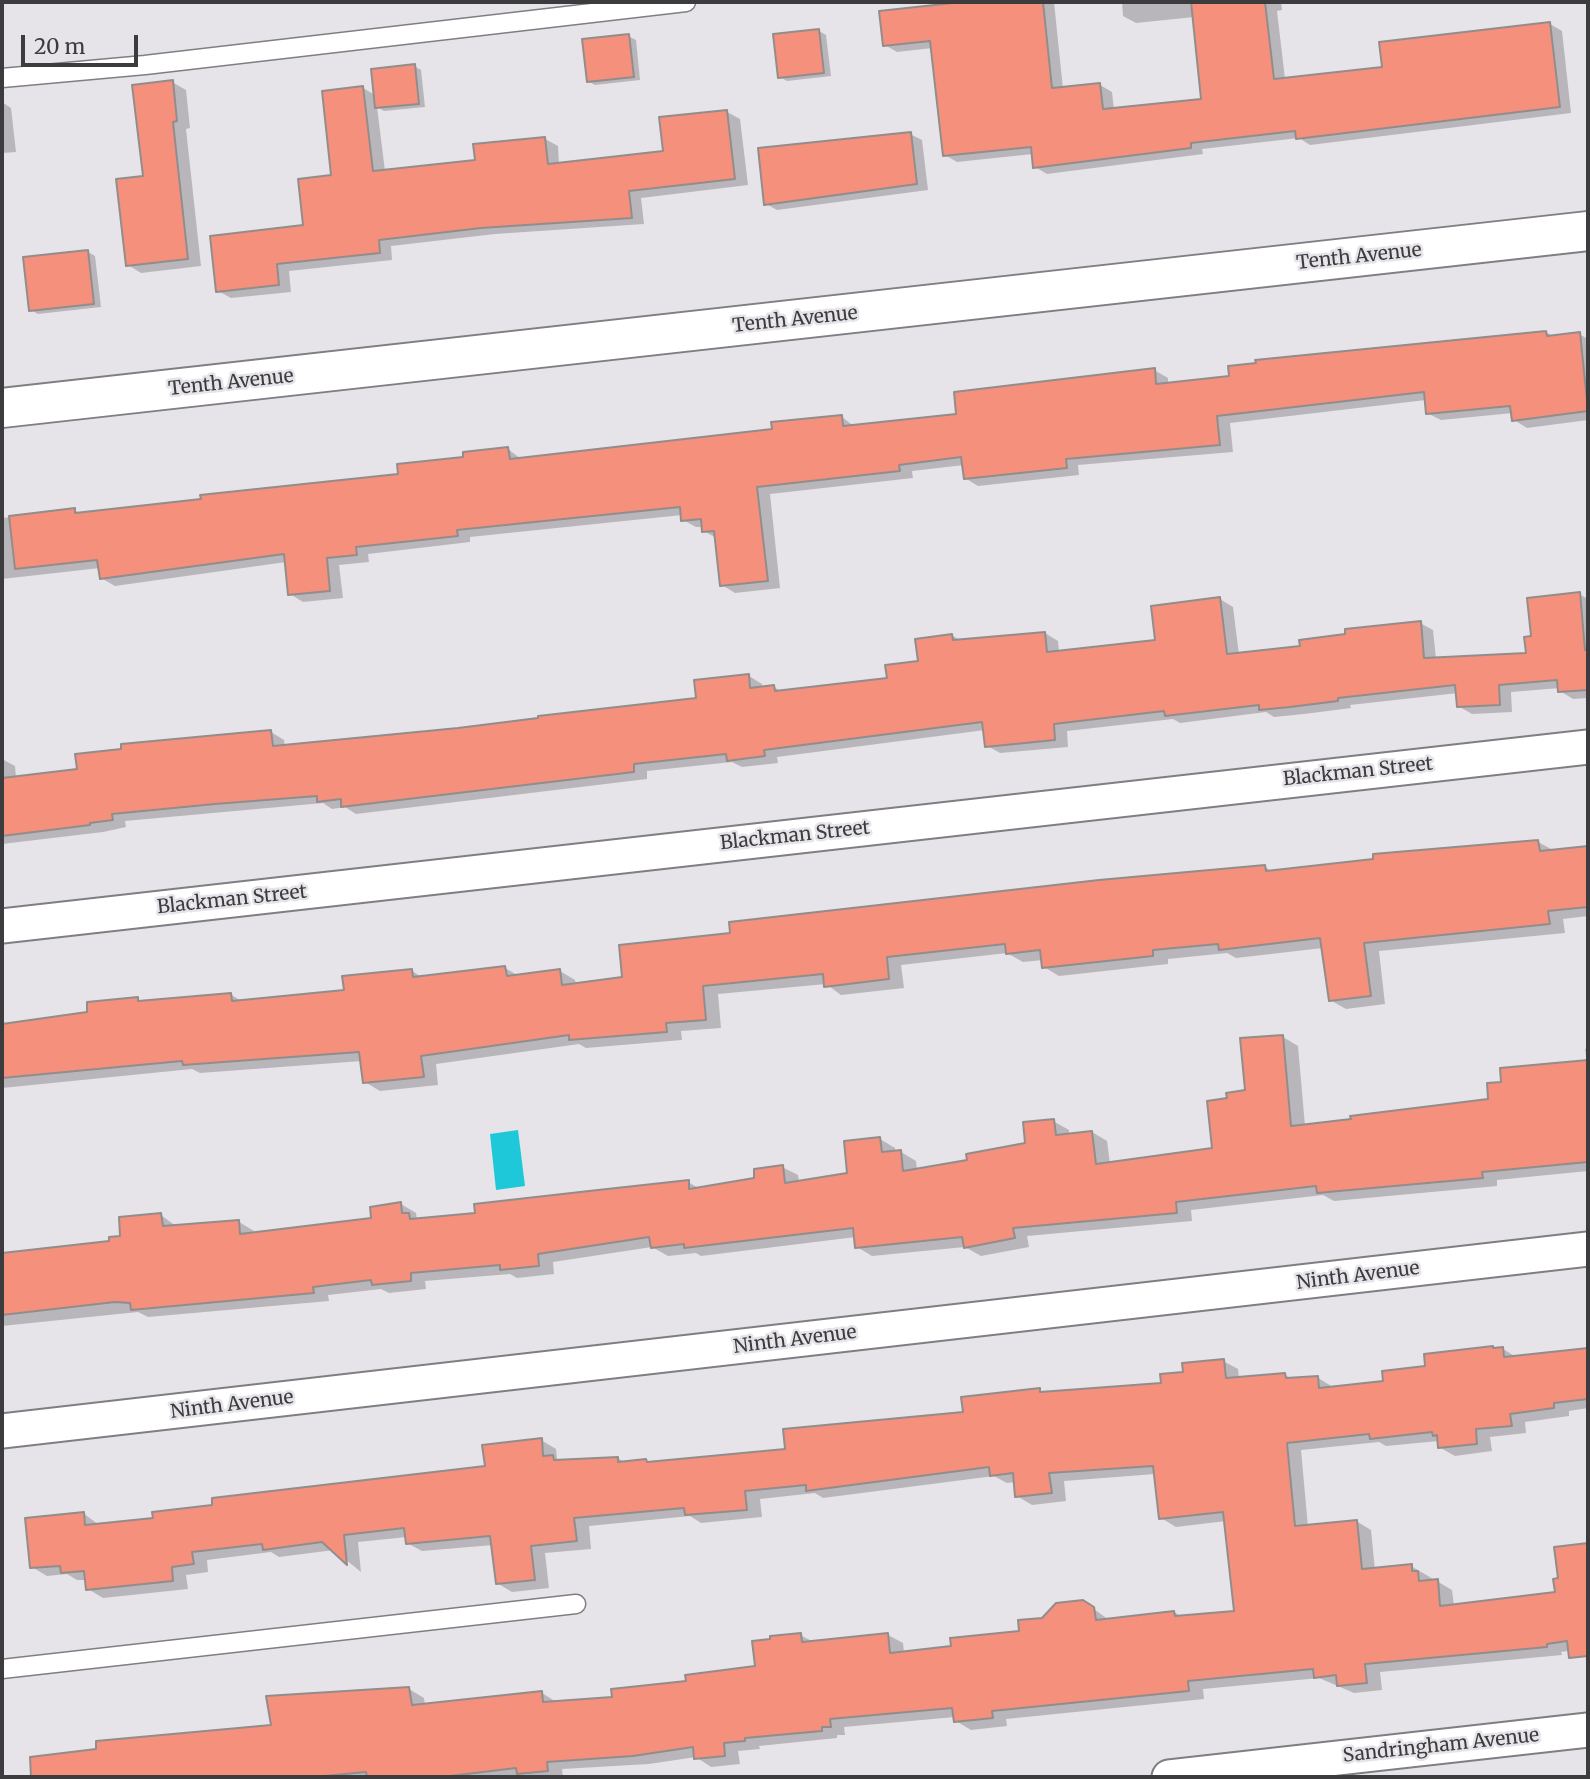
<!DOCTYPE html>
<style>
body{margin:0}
#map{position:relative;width:1590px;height:1779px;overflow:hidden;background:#e6e4e9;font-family:Merriweather,serif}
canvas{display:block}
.frame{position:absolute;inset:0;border:4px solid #3c3b3d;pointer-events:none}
.scale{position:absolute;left:21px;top:35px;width:117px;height:32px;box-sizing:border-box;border:4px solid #3c3b3d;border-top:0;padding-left:9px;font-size:21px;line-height:24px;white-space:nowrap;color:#3c3b3d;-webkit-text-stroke:5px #e6e4e9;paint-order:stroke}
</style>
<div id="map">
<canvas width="1590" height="1779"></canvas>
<div class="frame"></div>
<div class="scale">20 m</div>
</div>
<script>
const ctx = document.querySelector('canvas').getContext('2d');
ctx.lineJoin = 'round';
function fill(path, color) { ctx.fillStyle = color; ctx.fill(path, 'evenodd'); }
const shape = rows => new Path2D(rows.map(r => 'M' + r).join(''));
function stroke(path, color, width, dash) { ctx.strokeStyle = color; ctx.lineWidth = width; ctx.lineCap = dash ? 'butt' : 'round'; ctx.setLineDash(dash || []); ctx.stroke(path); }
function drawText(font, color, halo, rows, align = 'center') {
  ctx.font = font + ' Merriweather,serif'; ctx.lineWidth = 5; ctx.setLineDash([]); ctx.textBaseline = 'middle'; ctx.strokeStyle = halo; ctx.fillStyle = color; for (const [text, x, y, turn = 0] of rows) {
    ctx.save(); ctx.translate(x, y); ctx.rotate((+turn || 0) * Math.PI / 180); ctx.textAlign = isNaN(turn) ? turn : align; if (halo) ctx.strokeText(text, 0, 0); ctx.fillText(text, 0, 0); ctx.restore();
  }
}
fill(shape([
 [518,1130,525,1186,496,1190,490,1134]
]), '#1fc8d9');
fill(shape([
 [979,2,1054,2,1063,89,1100,85,1112,92,1114,110,1203,100,1194,17,1136,23,1123,16,1122,2,1281,2,1282,10,1277,11,1285,79,1384,69,1550,24,1562,31,1571,113,1310,145,1299,138,1202,149,1203,154,1047,174,1035,167,1033,154,957,162,945,155,933,48,897,52,885,45,881,12],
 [819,31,826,35,831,76,787,81,780,77],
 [628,36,636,40,640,80,595,85,588,81],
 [414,66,421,70,425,107,384,111,377,107,385,171,477,162,545,139,558,146,559,164,665,152,727,112,740,119,748,185,641,198,644,224,495,234,391,246,392,260,289,271,291,292,231,298,218,291,305,226,333,176,363,88,375,95],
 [172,82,186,90,190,128,186,129,201,266,141,273,128,265,144,178],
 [2,102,11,108,16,152,2,153],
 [910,134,922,140,928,190,777,210,766,204],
 [88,252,95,256,101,307,38,314,31,310],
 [1546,332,1554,337,1579,334,1588,339,1588,420,1527,428,1514,420,1513,413,1441,420,1427,413,1426,400,1230,423,1233,452,1078,465,1079,475,978,486,965,478,964,465,912,471,913,478,770,494,780,588,735,593,722,585,716,538,704,531,704,527,696,527,683,520,682,515,470,537,470,542,368,554,369,562,339,565,343,598,303,602,290,594,286,562,115,586,101,578,100,568,2,579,2,518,74,510,82,514,400,476,508,449,521,459,774,430,842,417,855,427,958,415,1154,370,1168,378,1168,385],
 [1579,594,1588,599,1588,698,1573,699,1560,691,1560,688,1511,692,1512,712,1472,714,1458,706,1458,693,1350,705,1351,708,1304,714,1274,717,1266,712,1180,723,1173,719,1067,731,1068,747,1000,753,986,745,985,730,777,757,778,763,742,767,732,762,647,771,647,779,356,814,345,807,332,809,323,803,125,821,126,827,103,832,2,844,2,759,15,766,16,778,79,770,271,732,284,740,285,747,459,730,698,700,749,676,762,684,762,688,774,687,782,692,889,680,920,662,951,635,962,641,1045,633,1058,641,1059,652,1157,641,1220,599,1233,607,1239,655,1302,648,1420,623,1433,630,1436,659,1528,655,1533,638],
 [1538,842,1555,851,1588,848,1588,916,1563,919,1565,933,1379,951,1385,1004,1346,1009,1330,1000,1323,948,1236,958,1227,953,1168,959,1168,964,1059,976,1044,967,1043,960,1023,962,1007,953,901,965,904,988,841,995,826,984,718,994,721,1028,681,1031,682,1040,586,1048,579,1044,436,1064,438,1085,380,1091,365,1082,362,1061,200,1073,192,1069,2,1088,2,1025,89,1014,137,999,143,1002,230,994,243,1002,346,992,412,971,423,978,505,968,519,976,560,971,575,980,576,985,624,978,731,934,1265,867,1273,872],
 [1283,1037,1298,1046,1305,1126,1490,1101,1503,1084,1587,1062,1585,1049,1588,1048,1588,1171,1497,1180,1497,1186,1334,1201,1323,1195,1191,1210,1192,1221,1027,1236,1029,1247,981,1256,965,1247,872,1256,857,1247,856,1237,701,1256,696,1253,668,1256,652,1247,553,1262,554,1274,517,1278,510,1274,425,1281,426,1289,389,1293,381,1289,328,1295,329,1301,148,1317,138,1312,2,1326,2,1253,111,1243,161,1215,177,1227,239,1222,254,1231,254,1234,373,1220,401,1204,416,1213,417,1220,477,1215,688,1182,700,1189,756,1179,782,1167,798,1175,799,1182,849,1175,880,1139,895,1148,896,1153,901,1152,916,1161,917,1170,969,1161,1027,1144,1053,1121,1069,1130,1069,1135,1092,1132,1107,1141,1110,1164,1214,1149,1229,1100,1246,1092],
 [1493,1348,1503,1349,1518,1358,1588,1349,1588,1408,1569,1411,1569,1416,1525,1422,1526,1433,1490,1437,1492,1451,1455,1456,1439,1447,1439,1441,1386,1446,1379,1442,1301,1450,1308,1527,1356,1521,1371,1530,1375,1570,1411,1566,1452,1590,1454,1606,1557,1594,1560,1580,1556,1549,1588,1545,1588,1648,1561,1652,1562,1655,1380,1672,1382,1690,1354,1693,1319,1678,1203,1689,1204,1699,1006,1719,1007,1726,971,1730,956,1721,955,1717,844,1727,845,1735,837,1735,837,1738,759,1746,760,1749,738,1751,740,1764,711,1767,696,1757,649,1764,562,1769,563,1777,283,1777,268,1698,409,1689,424,1698,425,1705,542,1693,558,1703,614,1698,757,1668,800,1635,814,1642,888,1635,903,1643,904,1653,953,1648,1021,1632,1083,1601,1109,1620,1174,1612,1182,1617,1236,1612,1226,1521,1176,1527,1161,1518,1155,1474,1064,1481,1066,1501,1032,1505,1017,1496,1016,1482,1007,1483,994,1476,823,1498,815,1493,760,1499,762,1517,701,1523,690,1516,589,1526,591,1549,545,1553,549,1588,512,1592,497,1583,493,1545,422,1551,407,1543,407,1537,358,1542,361,1572,334,1550,279,1557,271,1552,207,1560,208,1572,186,1575,188,1589,103,1598,88,1589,87,1580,77,1580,67,1574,47,1576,32,1567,83,1513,99,1525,154,1520,487,1468,541,1440,556,1449,557,1459,561,1462,618,1458,625,1463,646,1461,651,1463,787,1450,964,1413,1039,1390,1045,1393,1163,1384,1223,1361,1238,1369,1239,1379,1285,1375,1293,1380,1318,1378,1333,1387,1384,1383],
 [235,1740,238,1777,57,1777,54,1756]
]), '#0003');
const building = shape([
 [962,2,1043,2,1052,88,1100,83,1103,109,1201,99,1191,2,1265,2,1274,79,1382,67,1379,42,1550,22,1560,107,1296,139,1295,131,1191,143,1191,148,1033,168,1031,147,943,156,930,41,883,46,879,11,962,2],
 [819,29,824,73,778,78,773,34,819,29],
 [629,34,634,77,587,82,582,39,629,34],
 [415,64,419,104,375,108,371,69,415,64],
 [173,80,177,121,173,122,188,259,126,266,116,179,143,176,132,85,173,80],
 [363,86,373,171,475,160,473,144,545,137,548,164,663,151,659,117,727,110,735,179,629,191,632,218,481,228,379,240,380,253,277,264,279,285,216,292,210,236,303,225,298,179,331,175,322,91,363,86],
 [911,132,917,184,764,205,758,148,911,132],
 [88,250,94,304,29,311,23,257,88,250],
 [1546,331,1547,336,1580,332,1588,411,1512,421,1510,406,1426,414,1424,392,1217,416,1220,445,1066,459,1067,468,964,479,961,457,899,465,900,471,757,487,768,581,720,586,714,531,702,532,701,519,681,521,680,507,457,530,458,536,356,547,357,555,327,558,330,591,288,595,284,554,100,579,97,560,15,569,9,516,75,508,75,513,201,499,200,495,398,474,397,464,463,457,463,452,508,447,510,459,772,429,771,422,842,415,843,426,956,414,954,392,1155,368,1156,384,1229,376,1228,366,1256,363,1255,360,1546,331],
 [1580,592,1585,650,1588,650,1588,690,1558,692,1557,680,1499,685,1500,705,1457,707,1455,685,1338,698,1338,701,1290,707,1259,710,1259,705,1165,716,1164,711,1054,724,1055,740,985,747,982,722,764,750,765,756,727,761,726,754,634,764,634,772,341,807,341,799,317,802,317,796,215,804,112,814,113,820,90,823,90,825,2,836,2,778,77,769,75,754,121,749,121,744,271,730,273,746,458,728,538,718,538,716,696,698,694,680,749,674,750,688,774,685,775,691,887,678,885,665,918,661,915,639,952,634,953,640,1045,632,1047,652,1155,640,1151,606,1220,597,1227,654,1300,646,1299,640,1345,634,1345,629,1421,621,1424,658,1526,653,1524,637,1531,636,1527,598,1580,592],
 [1538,840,1540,851,1588,846,1588,907,1548,911,1550,924,1364,943,1371,996,1329,1001,1320,938,1219,950,1218,944,1153,950,1153,956,1042,968,1040,950,1006,954,1005,944,887,957,889,979,824,987,823,974,703,986,706,1020,666,1023,667,1032,569,1040,569,1035,421,1056,424,1077,363,1083,359,1052,183,1065,182,1061,2,1078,2,1024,87,1012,87,1002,138,997,138,1001,231,993,232,1001,344,990,342,976,412,969,413,977,505,966,507,976,560,969,562,985,622,977,619,945,730,933,729,922,1099,880,1265,865,1266,871,1373,859,1373,854,1538,840],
 [1283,1035,1291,1126,1351,1119,1350,1116,1488,1099,1487,1083,1501,1082,1500,1068,1588,1060,1588,1162,1482,1172,1483,1178,1317,1193,1316,1186,1176,1202,1177,1213,1013,1228,1015,1238,964,1248,962,1237,855,1248,853,1228,684,1248,684,1244,651,1248,649,1237,538,1254,539,1266,500,1270,500,1265,411,1273,411,1281,372,1285,371,1280,313,1287,314,1293,131,1310,130,1303,115,1302,2,1315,2,1253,109,1241,109,1237,120,1236,119,1217,161,1213,163,1226,239,1220,240,1234,371,1218,370,1207,401,1202,402,1213,409,1213,410,1219,475,1213,474,1204,589,1191,689,1180,689,1189,754,1178,754,1169,783,1165,785,1183,847,1173,844,1141,880,1137,882,1152,901,1150,903,1171,967,1160,966,1154,1025,1143,1023,1122,1054,1119,1056,1135,1092,1131,1096,1164,1212,1148,1207,1101,1227,1098,1226,1093,1245,1090,1240,1038,1283,1035],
 [1493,1346,1493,1348,1503,1347,1504,1357,1588,1348,1588,1399,1554,1403,1554,1408,1510,1414,1512,1426,1476,1429,1477,1444,1438,1448,1437,1435,1433,1436,1432,1432,1370,1439,1369,1434,1287,1443,1295,1526,1357,1520,1362,1569,1412,1564,1412,1571,1418,1571,1419,1581,1438,1579,1440,1606,1555,1592,1553,1579,1558,1578,1554,1547,1588,1543,1588,1656,1569,1658,1567,1641,1547,1644,1547,1647,1365,1664,1367,1683,1337,1686,1336,1675,1314,1678,1313,1669,1188,1681,1189,1691,992,1711,993,1718,954,1722,952,1708,830,1719,831,1727,822,1727,822,1731,745,1738,745,1741,724,1743,725,1756,694,1759,693,1747,633,1756,547,1762,548,1771,517,1774,516,1768,442,1777,367,1777,366,1772,314,1777,31,1777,30,1757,96,1749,96,1741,271,1725,266,1696,409,1687,412,1705,542,1691,543,1702,612,1697,611,1689,686,1681,685,1675,755,1666,752,1641,770,1639,770,1636,801,1633,802,1642,888,1633,890,1653,951,1646,950,1638,1019,1631,1018,1620,1042,1618,1056,1603,1083,1600,1094,1607,1096,1620,1174,1611,1175,1616,1234,1611,1223,1512,1159,1519,1153,1466,1049,1473,1052,1493,1015,1497,1013,1473,990,1476,989,1467,806,1491,806,1485,745,1491,747,1510,685,1515,684,1508,574,1518,577,1541,531,1546,535,1580,496,1584,490,1536,406,1544,404,1528,344,1535,347,1565,322,1542,263,1550,262,1544,192,1552,194,1564,172,1567,173,1581,86,1590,84,1571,61,1573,60,1566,30,1568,25,1518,84,1512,85,1525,153,1518,152,1512,212,1505,212,1498,485,1466,482,1445,542,1438,543,1456,553,1455,554,1460,618,1457,618,1462,646,1459,647,1462,785,1449,783,1429,963,1412,961,1397,1040,1388,1040,1392,1161,1383,1160,1374,1183,1372,1182,1363,1224,1359,1226,1378,1285,1373,1286,1378,1318,1376,1319,1388,1383,1381,1382,1371,1425,1366,1424,1354,1493,1346]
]);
fill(building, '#f4907b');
stroke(building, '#928d8c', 2);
const service = shape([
 [2,78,145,65,686,2],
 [2,1669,576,1604]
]);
const minor = shape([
 [2,926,1588,747],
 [2,1431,1588,1249],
 [1169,1777,1588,1730]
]);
const primary = shape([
 [2,408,1588,231]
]);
stroke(service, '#7f7e82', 21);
stroke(minor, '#7f7e82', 37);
stroke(primary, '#7f7e82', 42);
stroke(service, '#fff', 18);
stroke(minor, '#fff', 33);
stroke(primary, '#fff', 38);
drawText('19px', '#3c3b3d', '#e6e4e9', [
 ["Tenth Avenue",1359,257,-6],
 ["Tenth Avenue",795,320,-6],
 ["Tenth Avenue",231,383,-6],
 ["Blackman Street",1358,772,-6],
 ["Blackman Street",795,836,-6],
 ["Blackman Street",232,900,-6],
 ["Ninth Avenue",1358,1276,-7],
 ["Ninth Avenue",795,1340,-7],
 ["Ninth Avenue",232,1405,-7],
 ["Sandringham Avenue",1441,1746,-6]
]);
</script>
